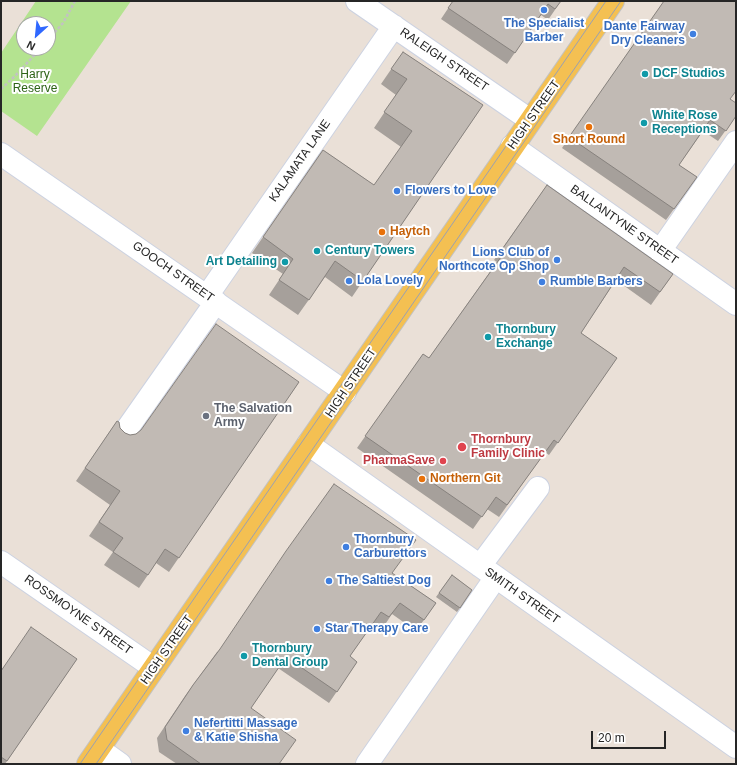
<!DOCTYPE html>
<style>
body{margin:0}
#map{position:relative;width:737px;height:765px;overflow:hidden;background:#eae0d7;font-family:Arial,sans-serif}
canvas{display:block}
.frame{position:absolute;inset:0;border:2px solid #262626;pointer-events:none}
.north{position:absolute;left:16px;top:16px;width:40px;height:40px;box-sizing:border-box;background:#fff;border:1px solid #a8a8a8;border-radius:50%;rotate:207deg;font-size:11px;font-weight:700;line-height:16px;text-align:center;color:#262626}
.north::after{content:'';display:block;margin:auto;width:14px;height:18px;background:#2f68ff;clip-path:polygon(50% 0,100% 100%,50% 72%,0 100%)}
.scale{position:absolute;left:591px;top:731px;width:75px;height:18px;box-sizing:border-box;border:2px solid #262626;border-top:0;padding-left:5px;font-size:12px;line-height:14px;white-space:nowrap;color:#262626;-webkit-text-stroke:3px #fff;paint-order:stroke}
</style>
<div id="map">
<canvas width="737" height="765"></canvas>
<div class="frame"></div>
<div class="north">N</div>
<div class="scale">20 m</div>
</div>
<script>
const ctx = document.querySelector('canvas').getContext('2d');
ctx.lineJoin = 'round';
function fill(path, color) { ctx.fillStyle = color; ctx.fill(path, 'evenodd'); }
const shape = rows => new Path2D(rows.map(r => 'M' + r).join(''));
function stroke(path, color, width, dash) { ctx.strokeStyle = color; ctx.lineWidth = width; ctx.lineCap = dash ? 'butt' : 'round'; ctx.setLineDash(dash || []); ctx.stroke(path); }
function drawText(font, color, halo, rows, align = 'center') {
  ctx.font = font + ' Arial,sans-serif'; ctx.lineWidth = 4; ctx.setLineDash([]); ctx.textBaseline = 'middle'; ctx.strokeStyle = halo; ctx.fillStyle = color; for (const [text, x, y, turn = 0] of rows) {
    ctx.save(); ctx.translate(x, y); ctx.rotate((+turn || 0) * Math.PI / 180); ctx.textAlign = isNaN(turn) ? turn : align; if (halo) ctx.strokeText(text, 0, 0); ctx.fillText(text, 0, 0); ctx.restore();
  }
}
fill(shape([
 [36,1,131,1,37,136,1,111,1,53],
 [24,24,48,24,48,48,24,48]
]), '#b4e390');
const minor = shape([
 [357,1,530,120],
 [512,146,736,304],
 [1,154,345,392],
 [660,251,736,142],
 [207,296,394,26],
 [122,436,216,302],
 [308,444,736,747],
 [1,562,154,668],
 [480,566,538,488],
 [99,749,120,764],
 [367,764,496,577]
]);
const major = shape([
 [88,764,613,1]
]);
stroke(minor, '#ccd2e1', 24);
stroke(major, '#c2c2c2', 24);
stroke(shape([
 [48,40,63,23,75,1],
 [1,89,15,76,41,48]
]), '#c2c2c2', 2.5, [3, 2]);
stroke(minor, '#fff', 22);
stroke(major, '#f4c052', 22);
stroke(shape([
 [80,764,606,1],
 [96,764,621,1]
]), '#9aa0b2', 1);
fill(shape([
 [453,1,561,1,548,20,541,15,507,64,441,19],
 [664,1,730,99,736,116,718,141,703,131,679,165,697,177,666,220,562,148],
 [403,52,483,105,352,297,325,277,298,315,269,295,283,274,252,253,323,150,374,185,401,147,374,128,396,95,381,84],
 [547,185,673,274,651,305,616,280,581,333,617,358,549,455,545,452,499,517,487,509,473,529,357,448,423,354,429,358,497,262,494,260],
 [299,382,169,572,156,563,139,588,104,565,113,552,89,536,110,505,76,481,117,421,120,428,125,433,130,435,136,434],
 [392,573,436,603,416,631,392,614,382,629,373,623,350,656,357,662,329,703,278,668,251,708,279,764,177,764,159,752,157,738,185,696,217,652],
 [452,575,472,590,457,612,436,597],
 [77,659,5,764,1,764,1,671]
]), '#a6a09b');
const building = shape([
 [453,1,561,1,555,9,548,4,515,53,448,8,453,1],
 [664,1,736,1,736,91,730,99,736,103,736,116,726,131,710,120,679,165,697,177,674,209,569,137,664,1],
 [403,52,483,105,363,281,335,261,309,300,279,280,293,259,263,237,323,150,374,185,412,131,384,112,407,79,391,69,403,52],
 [547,185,673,274,660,292,624,267,581,333,617,358,558,443,554,440,507,505,496,497,482,517,365,436,423,354,429,358,506,250,503,248,547,185],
 [216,324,299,382,179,558,165,549,148,575,113,552,123,538,99,522,120,491,85,468,117,421,119,422,120,428,125,433,130,435,136,434,141,430,216,324],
 [334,484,416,540,392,573,436,603,424,620,400,603,389,617,381,612,350,656,357,662,337,692,286,657,251,708,296,740,279,764,201,764,167,740,165,727,193,685,220,649,286,551,334,484],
 [452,575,472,590,460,608,439,593,452,575],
 [31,627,77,659,7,761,1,757,1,671,31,627]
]);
fill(building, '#c1bab4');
stroke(building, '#87827e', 1);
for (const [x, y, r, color] of [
 [544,10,4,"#3f7fe0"],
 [693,34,4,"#3f7fe0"],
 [645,74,4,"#0f9aa8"],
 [644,123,4,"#0f9aa8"],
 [589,127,4,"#e8710a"],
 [397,191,4,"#3f7fe0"],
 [382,232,4,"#e8710a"],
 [317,251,4,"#0f9aa8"],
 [557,260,4,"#3f7fe0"],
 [285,262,4,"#0f9aa8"],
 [349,281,4,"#3f7fe0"],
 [542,282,4,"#3f7fe0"],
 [488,337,4,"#0f9aa8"],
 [206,416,4,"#6b7280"],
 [462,447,5,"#e0444e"],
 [443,461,4,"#e0444e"],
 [422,479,4,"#e8710a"],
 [346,547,4,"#3f7fe0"],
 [329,581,4,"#3f7fe0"],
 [317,629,4,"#3f7fe0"],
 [244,656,4,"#0f9aa8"],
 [186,731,4,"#3f7fe0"]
]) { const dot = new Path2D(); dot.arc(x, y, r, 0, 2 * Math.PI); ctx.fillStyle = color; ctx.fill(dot); stroke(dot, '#fff', 1.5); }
drawText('bold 12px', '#366cbe', '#fff', [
 ["The Specialist",544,24,"center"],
 ["Barber",544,38,"center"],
 ["Dante Fairway",685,27,"right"],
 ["Dry Cleaners",685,41,"right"],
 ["Flowers to Love",405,191],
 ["Lions Club of",549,253,"right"],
 ["Northcote Op Shop",549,267,"right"],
 ["Lola Lovely",357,281],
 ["Rumble Barbers",550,282],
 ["Thornbury",354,540],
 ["Carburettors",354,554],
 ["The Saltiest Dog",337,581],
 ["Star Therapy Care",325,629],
 ["Nefertitti Massage",194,724],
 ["& Katie Shisha",194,738]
], 'left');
drawText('12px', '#262626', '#fff', [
 ["RALEIGH STREET",444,60,34],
 ["HIGH STREET",534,115,-55],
 ["KALAMATA LANE",300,161,-55],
 ["BALLANTYNE STREET",624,225,35],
 ["GOOCH STREET",173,272,35],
 ["HIGH STREET",351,383,-56],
 ["SMITH STREET",522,596,35],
 ["ROSSMOYNE STREET",78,615,35],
 ["HIGH STREET",167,650,-55]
]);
drawText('bold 12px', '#0d838f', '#fff', [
 ["DCF Studios",653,74],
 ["White Rose",652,116],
 ["Receptions",652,130],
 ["Century Towers",325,251],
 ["Art Detailing",277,262,"right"],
 ["Thornbury",496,330],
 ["Exchange",496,344],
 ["Thornbury",252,649],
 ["Dental Group",252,663]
], 'left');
drawText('12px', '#2d6316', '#fff', [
 ["Harry",35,75],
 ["Reserve",35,89]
]);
drawText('bold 12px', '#c56008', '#fff', [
 ["Short Round",589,140,"center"],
 ["Haytch",390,232],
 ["Northern Git",430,479]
], 'left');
drawText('bold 12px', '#5b616d', '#fff', [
 ["The Salvation",214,409],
 ["Army",214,423]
], 'left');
drawText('bold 12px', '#be3a42', '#fff', [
 ["Thornbury",471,440],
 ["Family Clinic",471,454],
 ["PharmaSave",435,461,"right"]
], 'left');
</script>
